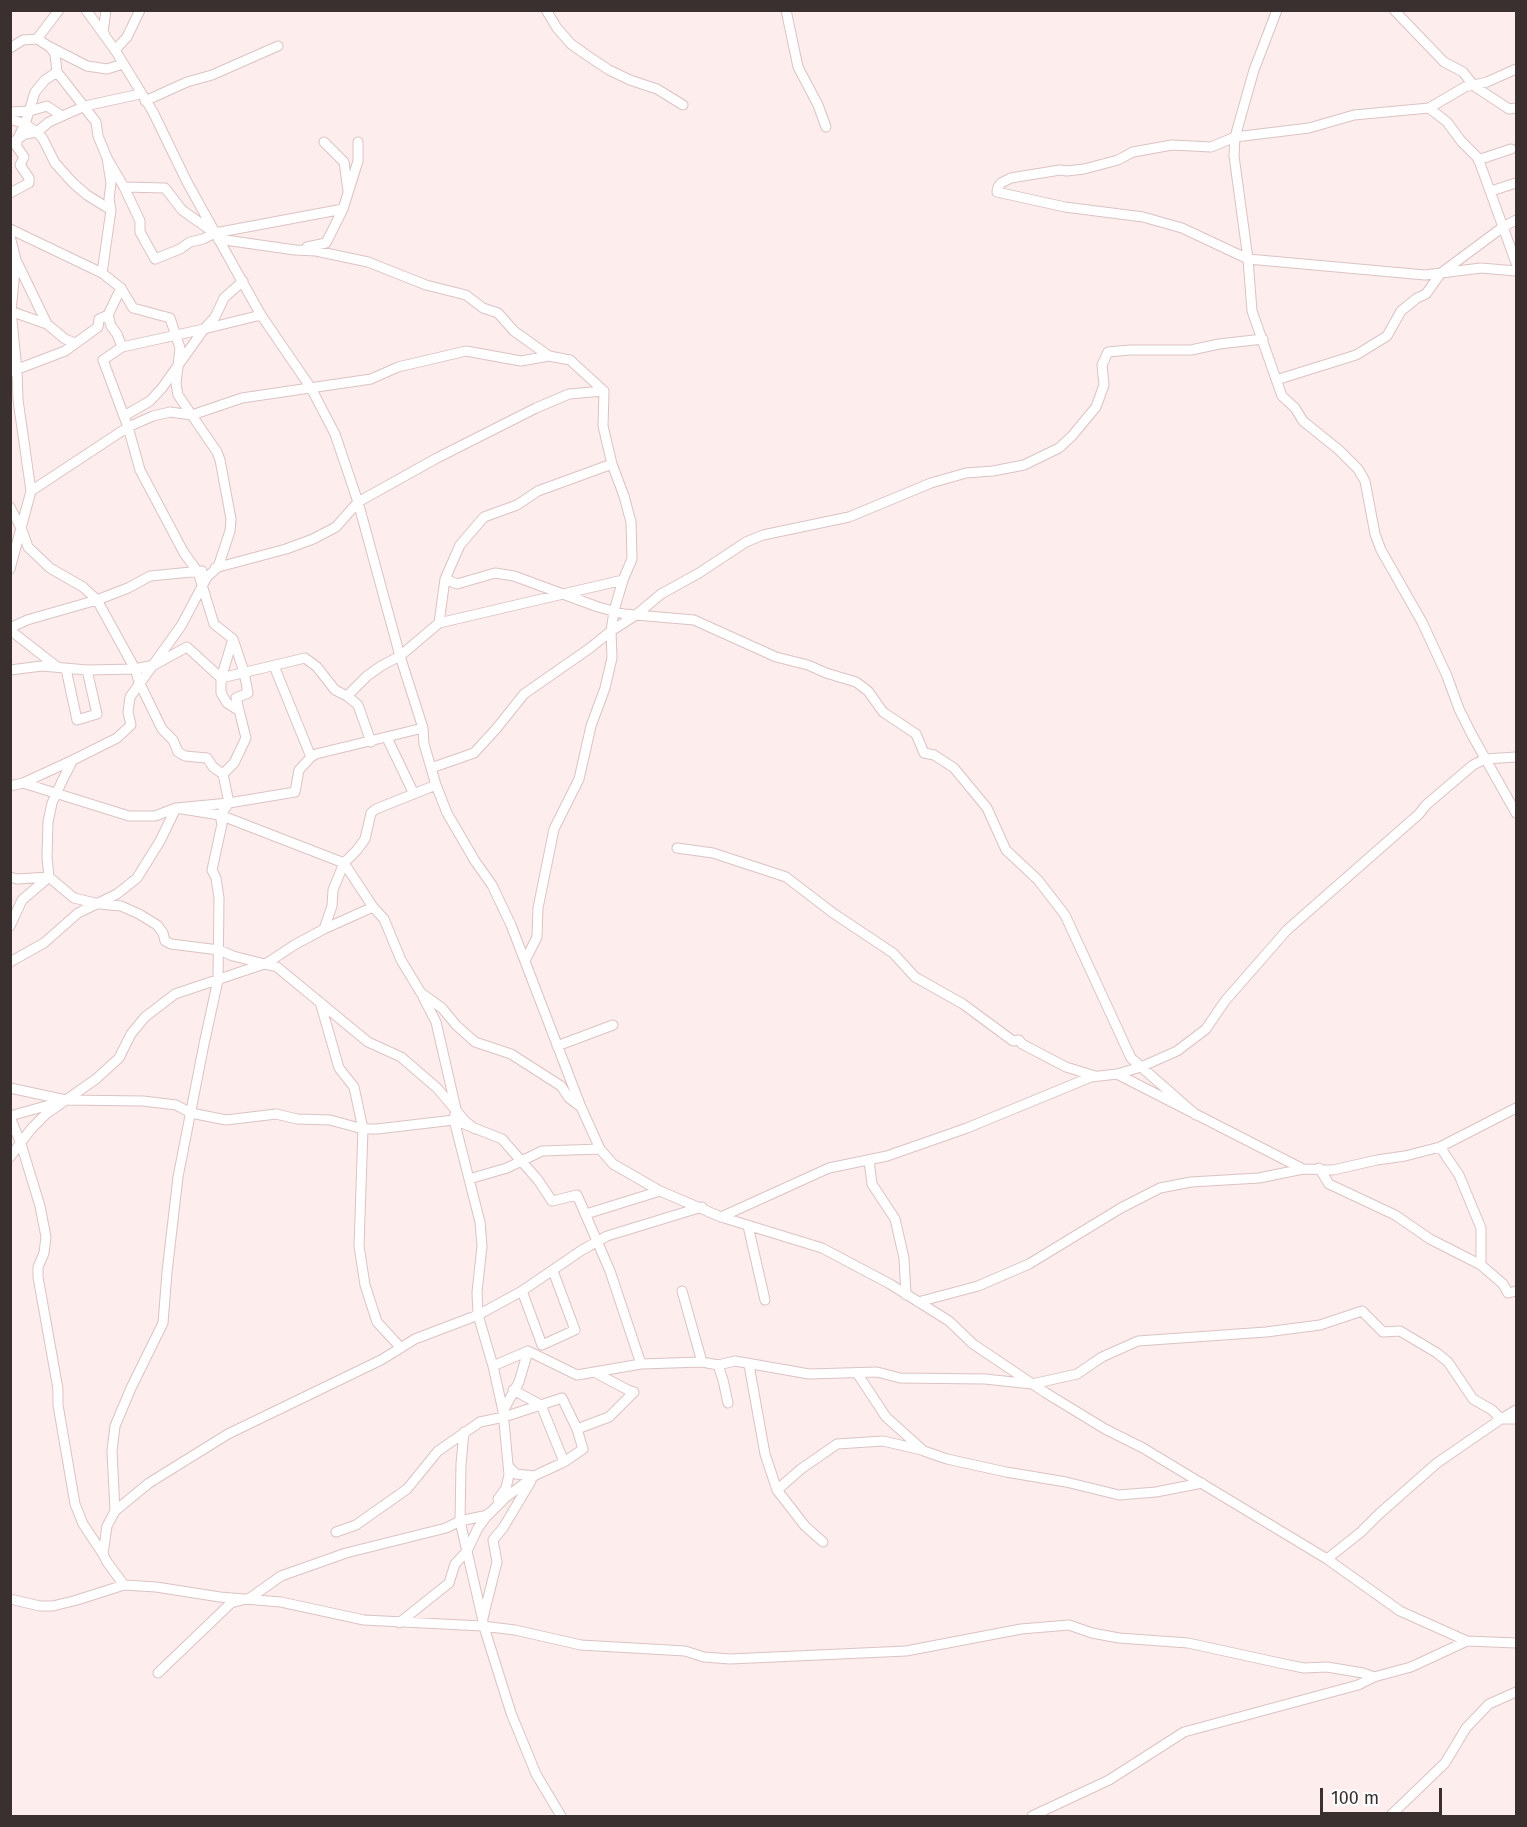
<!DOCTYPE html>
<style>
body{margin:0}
#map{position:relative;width:1527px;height:1827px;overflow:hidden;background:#fdeded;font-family:"Fira Sans",sans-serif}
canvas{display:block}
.frame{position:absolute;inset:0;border:12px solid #39302f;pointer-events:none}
.scale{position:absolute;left:1320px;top:1788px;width:122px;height:27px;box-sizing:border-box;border:3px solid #39302f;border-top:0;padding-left:8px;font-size:18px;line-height:21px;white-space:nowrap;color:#39302f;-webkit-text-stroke:4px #fefefe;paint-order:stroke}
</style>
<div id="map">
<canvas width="1527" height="1827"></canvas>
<div class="frame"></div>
<div class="scale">100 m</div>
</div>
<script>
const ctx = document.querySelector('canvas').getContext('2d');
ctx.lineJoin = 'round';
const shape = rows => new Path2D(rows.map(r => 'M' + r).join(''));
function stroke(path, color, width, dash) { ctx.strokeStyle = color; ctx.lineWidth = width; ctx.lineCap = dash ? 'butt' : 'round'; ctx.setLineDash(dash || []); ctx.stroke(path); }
const street = shape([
 [86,10,115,50,153,112,187,182,248,292,261,315,311,388,335,434,358,502,400,656,423,728,424,744,436,785,447,813,475,861,492,885,511,925,581,1107,600,1149,613,1164,660,1191,721,1217,822,1248,890,1284,949,1321,973,1344,1046,1393,1105,1429,1143,1448,1327,1559,1400,1611,1467,1641,1516,1643],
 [546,10,557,28,571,44,585,54,609,70,630,80,657,89,683,105],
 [786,10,798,67,818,105,826,127],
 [1277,10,1254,70,1235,137,1234,156,1248,259,1252,311,1282,396,1295,408,1303,421,1339,450,1358,469,1365,481,1375,534,1381,550,1422,622,1447,676,1459,709,1472,735,1516,813],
 [1394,10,1444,62,1463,72,1474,86,1509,109,1516,108],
 [105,35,103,32,106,10],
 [37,39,50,47,55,54,57,72,96,122,98,136,107,158,124,187,140,221,140,232,155,259,180,249,190,242,203,239,215,233,343,209],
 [50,47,87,66,107,69,123,64],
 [10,48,23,40,37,39,59,10],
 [115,50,127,37,140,10],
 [1516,69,1487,82,1465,87,1429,108,1354,115,1309,128,1235,137,1211,147,1172,145,1133,152,1118,160,1084,169,1067,171,1060,170,1011,178,1001,183,998,187,997,192,1065,207,1143,217,1182,228,1248,259,1425,275,1481,268,1516,271],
 [145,101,187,82,212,75,278,46],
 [1429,108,1447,122,1461,141,1478,158,1516,263],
 [10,112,30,111,47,106,62,116],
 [10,119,25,124,37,132,43,139,55,163,73,183,87,195,111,210],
 [324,142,344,162,348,191],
 [10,144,25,134,37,132,49,122,85,106,140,94],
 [107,158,111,183,109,199,111,210,102,273,121,288,133,308,170,318,180,348,176,384,178,395,217,452,220,460,231,519,230,531,218,567,207,577,181,626,130,697,128,712,131,725,117,738,73,760,63,779,52,803,48,822,47,857,49,877,74,898,99,904,121,906,139,914,157,925,163,933,165,941,171,944,219,950,233,956,277,967,368,1042,401,1057,437,1088,465,1121,475,1129],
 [1478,160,1511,149],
 [124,187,165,188,182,210,213,232],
 [1491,191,1516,183],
 [10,193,29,183,29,178,20,165,24,157,17,147,17,140,25,124,35,92,45,80,57,72],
 [10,229,102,273],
 [10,236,16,260,11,311,17,370,18,400,31,491,10,569],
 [218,239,295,250,316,251,368,262,426,285,466,295,483,308,498,313,514,331,549,356],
 [307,247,326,243,343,209,358,161,358,142],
 [16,260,47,324,65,339,75,343],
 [121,288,108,315,111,326,117,334,122,347],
 [10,311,47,324],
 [10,372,65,351,98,327,99,319,108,315],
 [1276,380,1356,355,1387,336,1401,311,1417,298,1426,294,1441,273,1503,227,1516,220],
 [124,416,150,401,162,388,204,329,261,315],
 [31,491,128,427,153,416,170,412,192,415,242,398,371,379,398,367,466,351,521,361,549,356,570,360,604,391],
 [10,507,22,530,28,547,50,568,83,587,97,600,135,669,139,682,162,729,173,740,178,752,185,756,207,758,213,767,223,774],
 [215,568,286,549,313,539,336,527,358,502,437,458,536,408,569,394,604,391],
 [445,579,457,584,495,573,514,576,598,607,624,614,694,620,776,657,808,665,826,673,856,682,868,691,883,712,916,734,924,753,934,755,954,768,987,808,1006,850,1038,880,1065,915,1131,1058,1196,1115],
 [439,623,445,579,460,545,484,517,517,505,538,491,612,464],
 [10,628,27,620,97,600,128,588,150,576,202,571],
 [10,630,56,666],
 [233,639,221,678,221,693,227,703,238,710],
 [274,666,311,757],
 [66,669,77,720,97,714,87,670],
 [10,670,42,666,87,670,135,669,154,665,187,647,221,678,305,658,317,667,335,690,347,696,358,705,371,742],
 [347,696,367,676,381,666,400,656,439,623,623,580],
 [387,738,414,794],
 [431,768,474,753,496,729,524,694,590,648,611,631,636,615,661,594,699,573,746,542,763,535,849,517,931,483,966,473,993,471,1024,465,1059,448,1072,436,1096,407,1104,385,1102,365,1108,352,1130,350,1191,350,1219,344,1263,339],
 [23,783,73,760],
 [10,786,23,783,129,816,155,816,176,808,229,803,295,792,299,770,311,757,316,754,423,728],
 [677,848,713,853,786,877,833,913,893,953,915,977,963,1004,1013,1041,1019,1040,1022,1044,1066,1067,1095,1076],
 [10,877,17,879,49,877],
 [10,926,22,900,49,877],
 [324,929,373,907],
 [525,961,537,937,538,908,554,829,579,779,591,726,605,688,612,658,611,631,614,611,623,580,632,559,631,522,624,496,612,464,603,426,604,391],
 [10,962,44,943,78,913,117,894,137,878,160,841,176,808,220,815,344,863,373,907,384,919,401,960,421,993,442,1008,456,1025,475,1042,511,1054,561,1086,569,1098,581,1107],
 [423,997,436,1022,456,1109,454,1120,469,1179],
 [320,1002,339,1068,354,1087,363,1129,359,1246,365,1285,377,1322,401,1348],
 [557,1046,613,1025],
 [1117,1074,1141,1067,1177,1051,1206,1029,1225,1001,1287,930,1419,814,1426,805,1473,765,1485,759,1516,757],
 [10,1088,66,1100,143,1101,176,1105,191,1113,226,1120,276,1114,297,1119,330,1120,363,1129,377,1129,454,1120,502,1139,538,1180,552,1201,577,1195,610,1271,641,1364],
 [10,1116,60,1102],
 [10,1117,21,1144,40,1206,46,1237,44,1253,38,1267,38,1277,58,1389,58,1405,75,1504,83,1524,103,1554],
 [1440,1147,1459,1175,1481,1228,1481,1265,1503,1284,1508,1293,1516,1291],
 [10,1157,31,1129,46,1114,96,1079,119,1058,131,1034,145,1017,175,994,267,963,296,944,324,929,332,906,333,890,344,863,357,850,365,839,371,813,376,809,436,785],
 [869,1160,872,1184,895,1219,904,1258,906,1295],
 [1319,1168,1329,1184,1395,1215,1430,1239,1481,1265],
 [586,1214,660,1191],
 [721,1217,829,1168,887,1156,967,1128,1091,1077,1117,1074,1303,1169],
 [748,1226,765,1300],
 [522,1291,542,1345,575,1330,553,1271],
 [682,1291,702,1362],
 [918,1302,978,1286,1029,1264,1121,1208,1160,1188,1191,1182,1259,1178,1303,1169,1333,1170,1377,1160,1405,1156,1440,1147,1516,1108],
 [718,1365,723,1380,728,1403],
 [749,1365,765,1454,777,1490,805,1526,823,1542],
 [493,1366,528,1351,577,1375,641,1364,702,1362,718,1365,735,1361,809,1374,877,1372,900,1378,985,1379,1032,1384,1077,1374,1102,1357,1138,1341,1266,1332,1320,1325,1362,1311,1383,1332,1400,1331,1437,1353,1448,1362,1473,1399,1492,1410,1501,1419,1516,1419],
 [857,1373,886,1417,924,1451,947,1459,1006,1472,1066,1482,1119,1495,1156,1492,1202,1483],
 [513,1390,541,1405,564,1462],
 [503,1411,493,1366,478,1315,477,1292,482,1246,480,1222,469,1179,507,1168,542,1151,600,1149],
 [464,1432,461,1464,460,1521,483,1621],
 [508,1466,516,1474,534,1476],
 [777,1490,801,1469,837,1444,883,1441,922,1450],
 [498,1499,506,1488,509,1475,503,1411,519,1382,528,1351],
 [115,1511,112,1451,115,1426,131,1388,163,1323,167,1272,178,1177,204,1044,218,980,219,898,216,878,212,870,222,824,220,815,229,803,223,774,234,763,246,738,236,698,248,693,244,672,233,639,214,624,198,572,184,553,140,470,128,427,103,360,122,347,204,329,215,317,224,298,243,281],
 [336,1532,356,1525,407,1489,438,1451,480,1422,504,1417,562,1398,577,1429],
 [1327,1559,1361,1532,1379,1514,1437,1463,1501,1419,1516,1410],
 [124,1585,107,1562,103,1554,107,1526,115,1511,149,1483,228,1434,381,1360,415,1339,478,1315,522,1291,582,1250,607,1236,702,1207],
 [10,1599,40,1606,53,1606,77,1600,124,1585,156,1587,220,1597,281,1602,364,1620,482,1626,515,1630,581,1645,685,1651,704,1657,730,1659,906,1651,1021,1629,1069,1625,1092,1633,1119,1638,1188,1643,1284,1664,1304,1668,1327,1667,1363,1673,1374,1677],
 [483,1618,497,1562,493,1540,503,1528,531,1481],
 [399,1623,449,1583,455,1564,467,1551,478,1528,489,1513],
 [484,1627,511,1713,536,1774,561,1816],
 [158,1673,231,1603,250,1598,281,1576,346,1553,446,1528,460,1521,488,1515,505,1498,534,1476,564,1462,583,1449,577,1429,609,1417,634,1392,628,1390,594,1372],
 [1032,1816,1109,1780,1184,1732,1358,1685,1374,1677,1411,1667,1467,1641],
 [1390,1816,1445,1763,1466,1728,1489,1704,1516,1692]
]);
stroke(street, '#dcc3c3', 11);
stroke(street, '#fff', 9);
</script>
